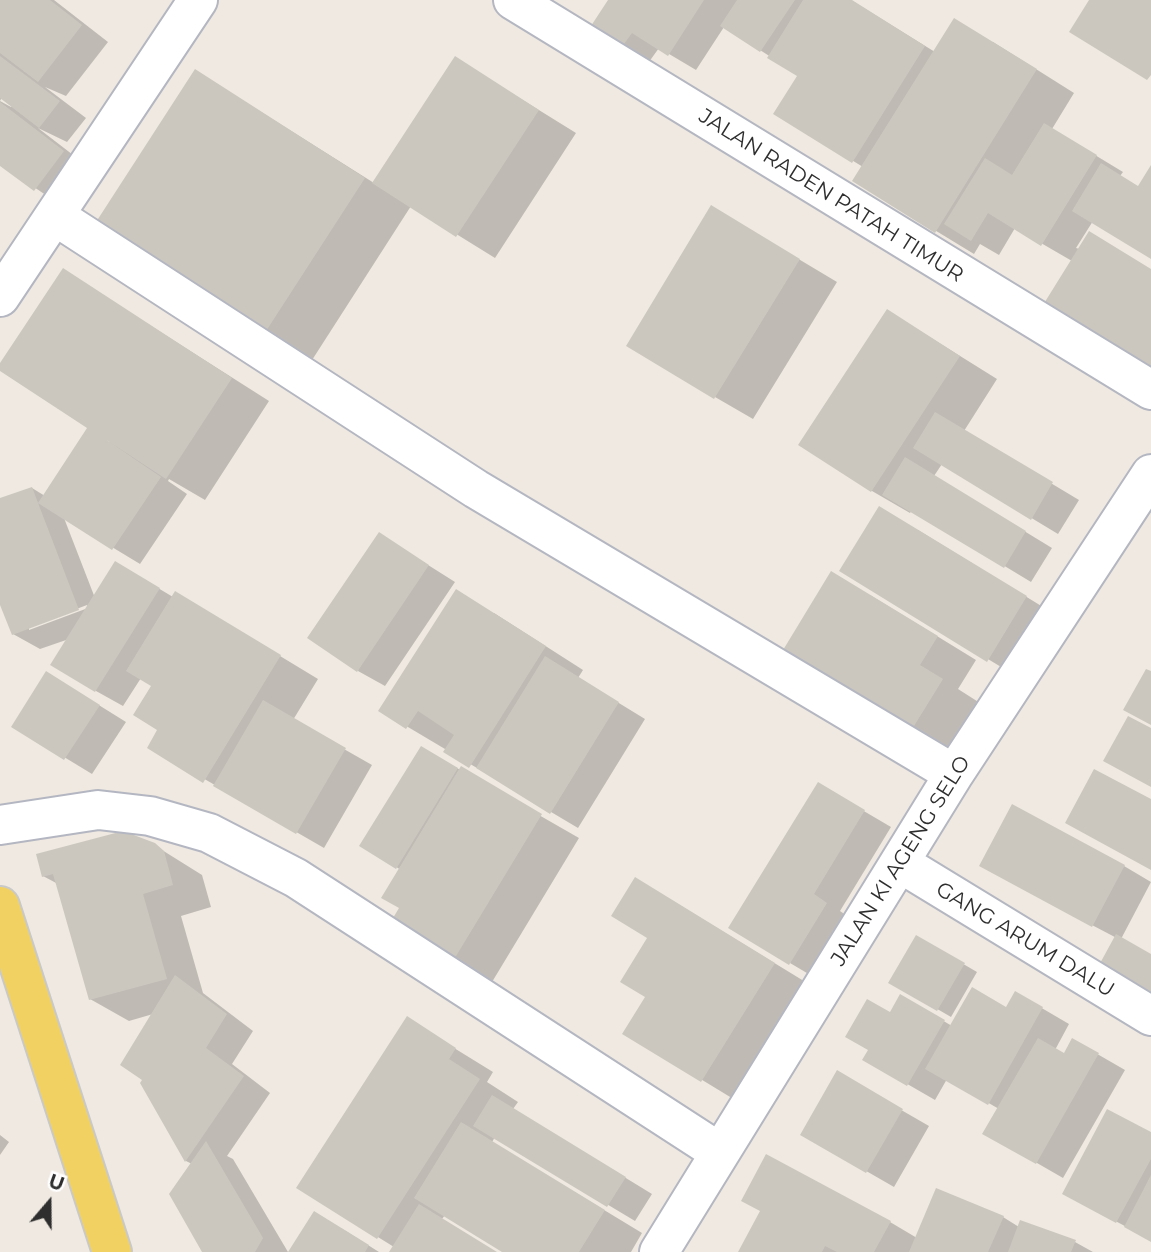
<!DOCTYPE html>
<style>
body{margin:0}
#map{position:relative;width:1151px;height:1252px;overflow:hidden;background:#efe9e1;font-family:Montserrat,sans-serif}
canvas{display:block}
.north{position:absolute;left:14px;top:1168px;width:70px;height:70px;-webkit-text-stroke:5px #fff;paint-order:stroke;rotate:20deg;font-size:19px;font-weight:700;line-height:28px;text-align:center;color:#2e2e2e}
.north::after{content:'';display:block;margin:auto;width:24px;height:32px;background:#2e2e2e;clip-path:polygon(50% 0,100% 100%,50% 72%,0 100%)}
</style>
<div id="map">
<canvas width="1151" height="1252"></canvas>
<div class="north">U</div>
</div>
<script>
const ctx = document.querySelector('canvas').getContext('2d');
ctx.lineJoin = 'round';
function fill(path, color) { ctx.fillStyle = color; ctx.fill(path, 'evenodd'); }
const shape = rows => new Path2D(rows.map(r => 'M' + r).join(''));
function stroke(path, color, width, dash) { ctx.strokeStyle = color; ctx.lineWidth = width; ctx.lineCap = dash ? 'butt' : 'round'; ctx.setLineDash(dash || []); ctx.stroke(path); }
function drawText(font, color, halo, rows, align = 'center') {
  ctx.font = font + ' Montserrat,sans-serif'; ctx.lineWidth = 5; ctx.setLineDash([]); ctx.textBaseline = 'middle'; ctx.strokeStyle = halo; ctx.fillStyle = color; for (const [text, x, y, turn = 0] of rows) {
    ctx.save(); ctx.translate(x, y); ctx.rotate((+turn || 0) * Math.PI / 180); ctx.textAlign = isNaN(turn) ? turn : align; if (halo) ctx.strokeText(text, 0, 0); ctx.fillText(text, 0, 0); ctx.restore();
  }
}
fill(shape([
 [0,0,54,0,108,42,66,96,45,87,86,118,67,142,38,128,90,168,62,206,0,164],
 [2,97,13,105,11,107,0,101],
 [610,0,851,0,935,52,993,42,1074,93,1052,129,1123,172,1120,176,1139,188,1151,168,1151,257,1093,221,1076,248,1151,270,1072,261,1015,228,999,255,980,244,974,254,854,181,863,167,775,113,799,75,724,27,696,70,659,48,646,66,619,51],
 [455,58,576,133,495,258,411,206,305,371,258,343,196,71,374,183],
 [750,230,837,282,753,419,715,397],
 [63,270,269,401,205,500,169,479,168,481,187,494,140,564,64,518,95,598,143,579,173,597,214,616,318,679,293,720,372,765,324,848,149,747,159,730,154,685,141,678,123,706,96,691,69,639,40,649,13,634,0,600,0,500,32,488,45,496,111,441,0,369],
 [87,605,88,608,29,630,29,627],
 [888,311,997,379,964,431,1079,500,1058,534,942,464,934,476,1052,548,1031,582,912,510,910,513,872,491,801,445],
 [918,530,1064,620,1026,682,842,571],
 [379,534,455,582,385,686,358,671],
 [870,595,976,660,958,689,980,703,945,759,907,737],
 [494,613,583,670,578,678,645,719,578,828,381,711],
 [73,689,126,722,92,774,13,726],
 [422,748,579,838,489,987,451,965,402,908,401,870,362,845],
 [845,800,891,827,840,911,853,920,817,979,790,963],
 [154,845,202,875,211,907,181,916,203,993,253,1031,232,1064,270,1093,227,1156,233,1159,288,1252,204,1252,192,1164,186,1161,142,1083,153,1014,129,1021,90,999,58,884,43,876],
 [1124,866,1151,882,1121,939,1151,956,1008,881],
 [673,901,812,986,740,1103,625,1033,648,996],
 [917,937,977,972,951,1017,891,982],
 [1016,993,1069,1024,1055,1050,1065,1055,1073,1040,1125,1070,1063,1178,985,1133,999,1109,947,1079,935,1100,864,1059,901,996,952,1026,1007,1009],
 [407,1019,493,1072,487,1082,518,1102,513,1109,652,1194,635,1221,495,1137,492,1142,642,1233,631,1252,505,1252,445,1215,442,1219,495,1252,391,1252,394,1247,299,1188],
 [837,1073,929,1126,894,1187,802,1134],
 [1151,1134,1151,1240,1091,1208],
 [0,1135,9,1142,0,1155],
 [1003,1217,1019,1227,1075,1242,1093,1252,740,1252,890,1222,917,1238],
 [341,1228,379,1252,290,1252]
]), '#0003');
fill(shape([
 [0,0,50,0,82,25,38,82,0,53],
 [608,0,704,0,668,56,632,33,618,52,587,32],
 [737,0,795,0,760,52,720,26],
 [803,0,852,0,925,46,852,163,773,114,797,76,767,58],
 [1089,0,1151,0,1151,75,1147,80,1069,32],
 [954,18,1037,69,935,233,852,181],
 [0,56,60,101,39,128,0,98],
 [455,56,539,110,456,237,372,183],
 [195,69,365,178,257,345,87,236],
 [0,102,64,151,34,191,0,166],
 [1044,123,1097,155,1041,246,988,213,971,241,944,224,985,158,1012,175],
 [1101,163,1138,186,1151,165,1151,259,1072,211],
 [711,205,800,259,714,399,626,346],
 [1089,231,1151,269,1151,371,1043,305],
 [63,268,232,378,166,479,105,439,161,477,112,550,38,503,79,610,12,635,0,605,0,498,32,487,38,503,87,428,0,371,0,363],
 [887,309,960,356,871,492,798,445],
 [935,412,1053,482,1031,520,913,448],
 [905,457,1026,531,1004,568,882,495],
 [879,506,1027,596,987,662,839,571],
 [379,532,429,565,357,672,307,638],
 [115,561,160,588,95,692,50,665],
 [831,571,938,636,920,665,943,679,906,739,777,660],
 [456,589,546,646,469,768,443,752,454,735,418,711,406,729,378,711],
 [175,591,281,655,203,783,147,748,157,730,133,715,151,686,126,671],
 [545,656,619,702,550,814,476,768],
 [1146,669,1151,671,1151,725,1123,710],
 [46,671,100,705,64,760,11,727],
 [263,700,346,748,296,834,213,786],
 [1128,716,1151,728,1151,787,1103,761],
 [421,746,458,768,396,869,359,846],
 [461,766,542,814,450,966,387,928,399,908,381,898],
 [1094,769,1151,799,1151,870,1065,823],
 [818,782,865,810,814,894,827,903,789,965,728,928],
 [1012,804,1125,865,1092,927,979,866],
 [123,831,155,843,164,851,173,885,143,894,167,979,89,1000,53,874,42,877,36,854],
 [635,877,775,963,701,1082,622,1034,645,997,620,982,647,938,611,916],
 [1116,934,1151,954,1151,1010,1092,978],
 [916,935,965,963,937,1011,888,983],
 [175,975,227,1014,206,1048,244,1076,185,1162,140,1083,142,1080,120,1065],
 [972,987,1006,1007,1015,991,1043,1007,988,1105,925,1069],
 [900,994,945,1020,907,1086,862,1060,868,1050,845,1037,867,999,890,1012],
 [407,1016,456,1048,449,1059,480,1079,377,1239,296,1188],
 [1038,1038,1064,1053,1072,1038,1099,1053,1036,1164,982,1134],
 [837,1070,903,1109,866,1173,800,1135],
 [492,1095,626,1177,607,1207,473,1126],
 [1107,1109,1151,1132,1151,1159,1116,1223,1062,1194],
 [461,1122,605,1210,579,1252,502,1252,414,1198],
 [206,1141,263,1238,255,1252,202,1252,169,1194],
 [766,1154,891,1221,874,1252,837,1252,825,1246,822,1252,738,1252,760,1211,741,1201],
 [1151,1175,1151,1242,1124,1227],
 [936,1188,1004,1216,988,1252,909,1252],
 [419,1204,497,1252,389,1252],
 [314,1211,369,1245,365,1252,288,1252],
 [1020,1220,1076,1240,1071,1252,1008,1252]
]), '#cbc7bf');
const minor = shape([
 [513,0,1151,390],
 [55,216,476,489,954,774],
 [0,297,198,0],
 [0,825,98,810,150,816,209,833,296,878,719,1152],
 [900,863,1151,1016],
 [659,1252,954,774,1151,474]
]);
const major = shape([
 [0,906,112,1252]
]);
stroke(minor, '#b4b7c1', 42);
stroke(major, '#c9c9c9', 42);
stroke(minor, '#fff', 38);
stroke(major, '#f2d163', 38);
drawText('21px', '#2e2e2e', '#fff', [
 ["JALAN RADEN PATAH TIMUR",831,196,32],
 ["JALAN KI AGENG SELO",901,861,-58],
 ["GANG ARUM DALU",1025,940,31]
]);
</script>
